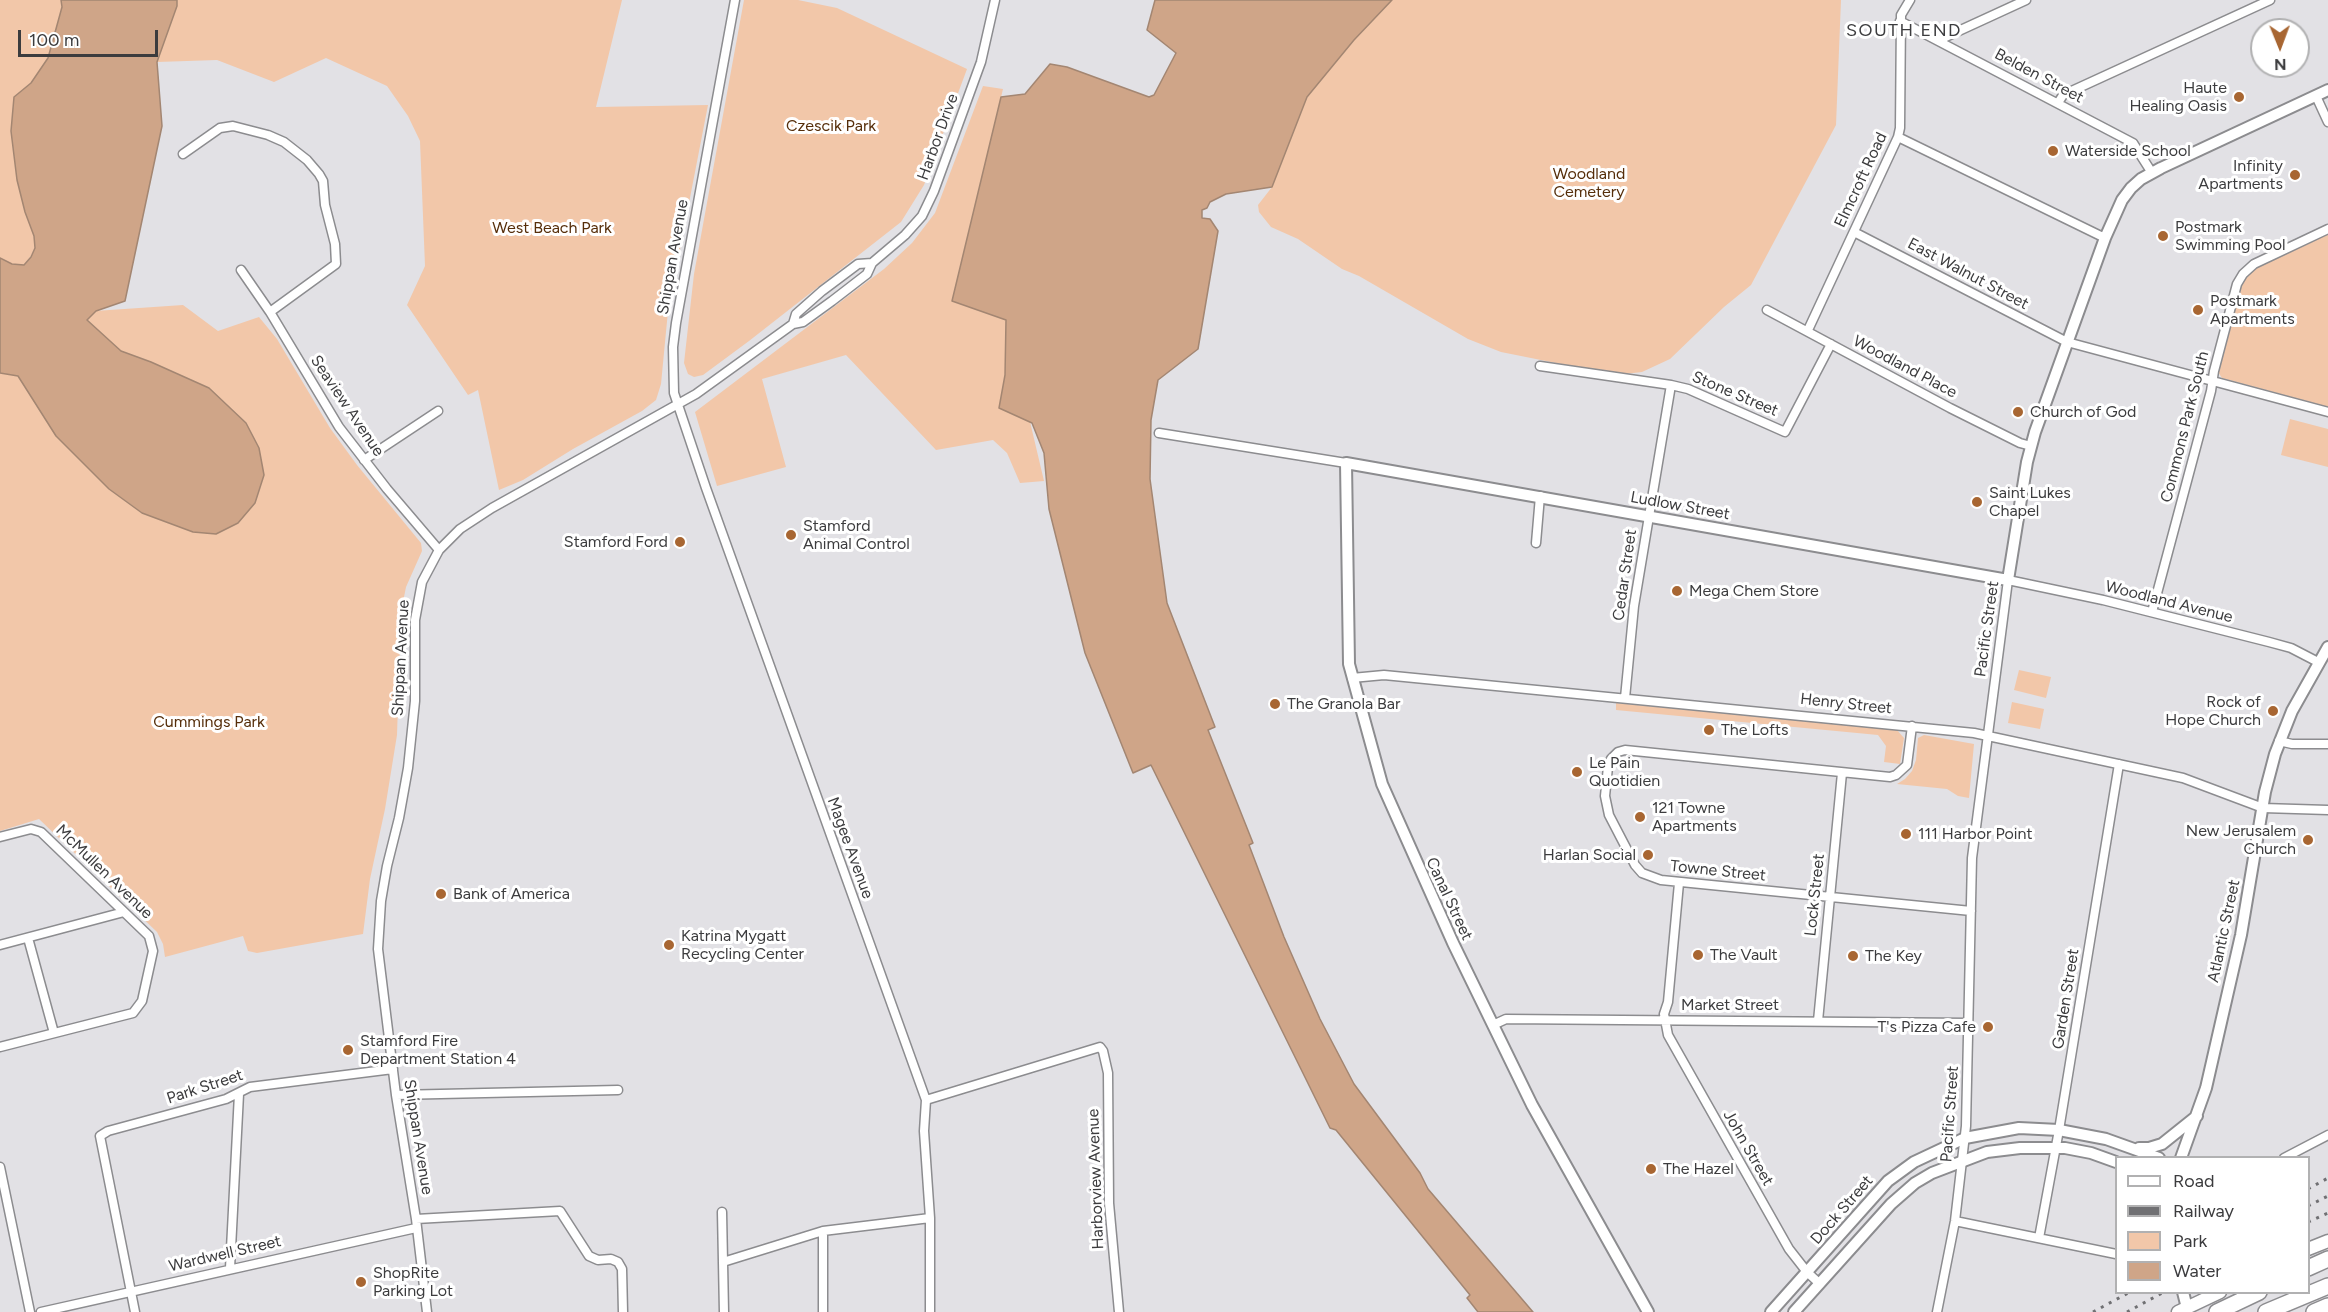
<!DOCTYPE html>
<style>
body{margin:0}
#map{position:relative;width:2328px;height:1312px;overflow:hidden;background:#e2e1e5;font-family:Figtree,sans-serif}
canvas{display:block}
.legend{position:absolute;left:2115px;top:1156px;width:195px;height:138px;box-sizing:border-box;background:#fff;border:2px solid #b1b1b2;margin:0;padding:8px 10px;list-style:none;font-size:18px;color:#3c3c3e}
.legend li{display:flex;align-items:center;gap:12px;height:30px}
.legend b{width:30px;border:2px solid #b1b1b2}
.north{position:absolute;left:2250px;top:18px;width:60px;height:60px;box-sizing:border-box;background:#fff;border:2px solid #b1b1b2;border-radius:50%;rotate:179deg;font-size:16px;font-weight:700;line-height:24px;text-align:center;color:#3c3c3e}
.north::after{content:'';display:block;margin:auto;width:21px;height:27px;background:#a86632;clip-path:polygon(50% 0,100% 100%,50% 72%,0 100%)}
.scale{position:absolute;left:18px;top:30px;width:140px;height:27px;box-sizing:border-box;border:3px solid #3c3c3e;border-top:0;padding-left:8px;font-size:18px;line-height:21px;white-space:nowrap;color:#3c3c3e;-webkit-text-stroke:4px #fff;paint-order:stroke}
</style>
<div id="map">
<canvas width="2328" height="1312"></canvas>
<ul class="legend">
<li><b style="height:8px;background:#fff"></b>Road</li>
<li><b style="height:8px;background:#707073"></b>Railway</li>
<li><b style="height:16px;background:#f2c7a9"></b>Park</li>
<li><b style="height:16px;background:#cfa588"></b>Water</li>
</ul>
<div class="north">N</div>
<div class="scale">100 m</div>
</div>
<script>
const ctx = document.querySelector('canvas').getContext('2d');
ctx.lineJoin = 'round';
function fill(path, color) { ctx.fillStyle = color; ctx.fill(path, 'evenodd'); }
const shape = rows => new Path2D(rows.map(r => 'M' + r).join(''));
function stroke(path, color, width, dash) { ctx.strokeStyle = color; ctx.lineWidth = width; ctx.lineCap = dash ? 'butt' : 'round'; ctx.setLineDash(dash || []); ctx.stroke(path); }
function drawText(font, color, halo, rows, align = 'center') {
  ctx.font = font + ' Figtree,sans-serif'; ctx.lineWidth = 6; ctx.setLineDash([]); ctx.textBaseline = 'middle'; ctx.strokeStyle = halo; ctx.fillStyle = color; for (const [text, x, y, turn = 0] of rows) {
    ctx.save(); ctx.translate(x, y); ctx.rotate((+turn || 0) * Math.PI / 180); ctx.textAlign = isNaN(turn) ? turn : align; if (halo) ctx.strokeText(text, 0, 0); ctx.fillText(text, 0, 0); ctx.restore();
  }
}
fill(shape([
 [0,0,61,0,62,7,48,58,31,83,14,97,11,131,17,180,25,212,34,236,35,248,31,256,24,265,12,264,0,258],
 [177,0,622,0,596,107,708,105,668,311,661,384,656,400,642,411,573,449,523,480,499,490,478,390,468,395,407,305,425,266,420,141,408,116,387,86,326,58,274,82,217,60,157,62,177,6],
 [744,0,798,0,837,8,967,69,924,185,901,222,749,341,703,375,694,377,688,374,684,363,694,274],
 [1392,0,1841,0,1836,125,1751,285,1724,307,1670,359,1642,372,1616,375,1501,352,1468,339,1359,276,1342,269,1298,239,1271,227,1259,212,1258,205,1272,187,1307,97,1354,40],
 [983,86,1003,89,952,301,1006,320,1044,481,1020,483,1007,453,993,440,936,450,846,355,762,379,786,467,717,486,695,412,884,269,912,243,935,213],
 [2328,234,2328,407,2222,378,2218,372,2219,368,2241,287,2248,274,2257,267],
 [183,305,218,331,259,317,277,339,330,428,357,465,421,543,422,551,406,587,401,612,397,735,385,809,370,879,363,934,257,953,248,951,243,936,165,957,163,944,157,932,39,819,0,831,0,373,18,376,56,436,109,489,142,513,238,523,255,503,264,475,259,448,151,362,121,351,87,320,95,311],
 [2290,419,2328,429,2328,467,2281,455],
 [2019,670,2051,677,2046,698,2014,690],
 [2012,702,2044,709,2040,729,2008,723],
 [1616,703,1897,730,1904,738,1900,764,1884,762,1886,746,1878,735,1616,710],
 [1924,735,1974,744,1969,798,1958,796,1947,789,1897,784,1905,779,1912,771,1916,760,1918,738]
]), '#f2c7a9');
const water = shape([
 [61,0,177,0,177,6,157,62,162,126,125,301,96,311,87,320,121,351,151,362,209,388,246,423,259,448,264,475,255,503,238,523,216,534,193,532,142,513,109,489,56,436,18,376,0,373,0,258,12,264,24,265,31,257,35,248,34,236,25,212,17,180,11,131,14,97,31,83,48,58,62,7,61,0],
 [1155,0,1392,0,1354,40,1307,97,1272,187,1226,194,1210,202,1207,208,1202,210,1202,218,1210,219,1218,231,1198,349,1158,380,1151,420,1150,479,1167,603,1215,727,1208,730,1253,843,1249,845,1284,937,1320,1019,1354,1084,1420,1173,1428,1189,1533,1312,1478,1312,1467,1298,1470,1295,1336,1130,1330,1128,1151,765,1133,773,1085,653,1049,509,1044,453,1032,423,999,408,1005,375,1006,320,952,301,1001,97,1025,94,1050,64,1067,67,1149,97,1154,95,1176,53,1147,30,1155,0]
]);
fill(water, '#cfa588');
stroke(water, '#a38672', 1.5);
const minor = shape([
 [735,0,676,323,673,347,674,393,706,488,926,1100,924,1131,930,1218,930,1312],
 [1900,21,2133,143,2152,173],
 [1939,40,2026,0],
 [2316,96,2328,122],
 [2058,103,2063,95,2270,0],
 [1898,137,2105,238],
 [183,154,220,128,233,126,268,135,284,142,307,160,319,174,323,181,325,205,335,244,336,264,270,312],
 [1854,232,2067,342,2328,412],
 [241,270,270,312,339,427,387,489,439,550],
 [1767,310,1950,408,2020,443,2031,446],
 [793,324,796,314,822,291,858,264,872,263],
 [1808,330,1898,137,1900,128,1901,15,1910,0],
 [1540,366,1671,385,1688,389,1785,432,1831,344],
 [1159,433,1346,463],
 [364,460,438,411],
 [1536,543,1540,496],
 [2152,612,2211,391,2214,371,2237,284,2243,274,2254,264,2328,229],
 [1352,678,1384,675,1974,733,2183,778,2263,808,2328,810],
 [1625,698,1634,606,1671,385],
 [1912,726,1907,765,1896,775,1890,777,1625,750,1618,752,1611,759,1608,767,1605,796,1609,815,1635,865,1642,873,1661,880,1971,911],
 [2279,741,2292,744,2328,744],
 [0,837,31,829,41,832,149,936,153,951,142,1001,133,1013,0,1047],
 [1679,883,1668,1002,1664,1014,1668,1035,1789,1249,1807,1272,1820,1284],
 [28,938,54,1033],
 [0,945,124,912],
 [1818,1021,1842,773],
 [1493,1025,1506,1019,1969,1023],
 [396,1095,618,1090],
 [926,1100,1100,1047,1103,1051,1108,1073,1109,1203,1119,1312],
 [2284,1158,2328,1135],
 [0,1167,30,1312],
 [722,1212,724,1312],
 [416,1219,560,1211,589,1256,598,1260,611,1259,618,1262,622,1269,623,1312],
 [1955,1221,2116,1254],
 [2039,1238,2059,1130,2119,764],
 [723,1262,823,1231,930,1218],
 [230,1268,239,1094],
 [41,1312,416,1228],
 [135,1312,100,1136,108,1131,226,1099,250,1087,393,1069],
 [427,1312,416,1219,396,1095,378,949,381,901,387,866,399,818,408,768,415,701,415,620,422,582,439,550,460,529,492,508,696,394,793,324,803,322,832,301,867,274,872,263,905,235,922,216,934,191,981,62,995,0],
 [823,1312,823,1231],
 [1937,1312,1955,1221,1966,1126,1972,858,2008,580,2103,600,2269,642,2291,648,2318,662]
]);
const tertiary = shape([
 [2139,1148,2149,1148,2162,1144,2197,1116],
 [2181,1158,2206,1088,2241,935,2265,792,2275,754,2292,711,2328,647],
 [2183,1292,2187,1308],
 [1648,1312,1532,1105,1453,943,1382,784,1349,664,1346,463,2008,580,2027,462,2035,432,2105,238,2122,200,2131,188,2141,179,2161,168,2328,90],
 [1771,1312,1888,1181,1914,1162,1965,1138,2019,1128,2059,1130,2106,1139,2159,1158],
 [1794,1312,1891,1204,1915,1183,1932,1173,1987,1152,2020,1148,2065,1148,2091,1153,2116,1162]
]);
const secondary = shape([
 [2308,1249,2328,1241],
 [2178,1312,2220,1292]
]);
const motorway = shape([
 [2308,1268,2328,1259],
 [2217,1312,2259,1292],
 [2266,1312,2328,1286],
 [2314,1312,2328,1306]
]);
stroke(minor, '#8c8c8f', 11);
stroke(tertiary, '#8c8c8f', 14);
stroke(secondary, '#8c8c8f', 15);
stroke(motorway, '#8c8c8f', 18);
stroke(minor, '#fff', 8);
stroke(tertiary, '#fff', 10);
stroke(secondary, '#fff', 12);
stroke(motorway, '#fff', 15);
stroke(shape([
 [2308,1189,2328,1178],
 [2308,1206,2328,1196],
 [2308,1222,2328,1213],
 [2093,1312,2130,1292],
 [2127,1312,2164,1292]
]), '#707073', 3, [3, 6]);
for (const [x, y, r, color] of [
 [2239,97,6,"#a86632"],
 [2053,151,6,"#a86632"],
 [2295,175,6,"#a86632"],
 [2163,236,6,"#a86632"],
 [2198,310,6,"#a86632"],
 [2018,412,6,"#a86632"],
 [1977,502,6,"#a86632"],
 [791,535,6,"#a86632"],
 [680,542,6,"#a86632"],
 [1677,591,6,"#a86632"],
 [1275,704,6,"#a86632"],
 [2273,711,6,"#a86632"],
 [1709,730,6,"#a86632"],
 [1577,772,6,"#a86632"],
 [1640,817,6,"#a86632"],
 [1906,834,6,"#a86632"],
 [2308,840,6,"#a86632"],
 [1648,855,6,"#a86632"],
 [441,894,6,"#a86632"],
 [669,945,6,"#a86632"],
 [1698,955,6,"#a86632"],
 [1853,956,6,"#a86632"],
 [1988,1027,6,"#a86632"],
 [348,1050,6,"#a86632"],
 [1651,1169,6,"#a86632"],
 [361,1282,6,"#a86632"]
]) { const dot = new Path2D(); dot.arc(x, y, r, 0, 2 * Math.PI); ctx.fillStyle = color; ctx.fill(dot); stroke(dot, '#fff', 2); }
drawText('16px', '#3c3c3e', '#fff', [
 ["Belden Street",2039,76,28],
 ["Harbor Drive",938,137,-70],
 ["Elmcroft Road",1861,180,-65],
 ["Shippan Avenue",673,257,-80],
 ["East Walnut Street",1968,274,28],
 ["Woodland Place",1905,367,28],
 ["Stone Street",1735,394,23],
 ["Seaview Avenue",347,406,56],
 ["Commons Park South",2185,427,-76],
 ["Ludlow Street",1680,506,10],
 ["Cedar Street",1625,575,-82],
 ["Woodland Avenue",2169,602,14],
 ["Pacific Street",1987,629,-82],
 ["Shippan Avenue",401,658,-87],
 ["Henry Street",1846,704,6],
 ["Magee Avenue",850,848,70],
 ["Towne Street",1718,871,6],
 ["McMullen Avenue",104,872,44],
 ["Lock Street",1815,895,-84],
 ["Canal Street",1449,899,65],
 ["Atlantic Street",2224,931,-78],
 ["Garden Street",2066,999,-81],
 ["Market Street",1730,1005],
 ["Park Street",205,1087,-18],
 ["Pacific Street",1950,1114,-86],
 ["Shippan Avenue",418,1137,81],
 ["John Street",1748,1148,60],
 ["Harborview Avenue",1096,1179,-92],
 ["Dock Street",1842,1210,-49],
 ["Wardwell Street",225,1254,-13]
]);
drawText('16px', '#3c3c3e', '#fff', [
 ["Haute",2227,88,"right"],
 ["Healing Oasis",2227,106,"right"],
 ["Waterside School",2065,151],
 ["Infinity",2283,166,"right"],
 ["Apartments",2283,184,"right"],
 ["Postmark",2175,227],
 ["Swimming Pool",2175,245],
 ["Postmark",2210,301],
 ["Apartments",2210,319],
 ["Church of God",2030,412],
 ["Saint Lukes",1989,493],
 ["Chapel",1989,511],
 ["Stamford",803,526],
 ["Animal Control",803,544],
 ["Stamford Ford",668,542,"right"],
 ["Mega Chem Store",1689,591],
 ["Rock of",2261,702,"right"],
 ["Hope Church",2261,720,"right"],
 ["The Granola Bar",1287,704],
 ["The Lofts",1721,730],
 ["Le Pain",1589,763],
 ["Quotidien",1589,781],
 ["121 Towne",1652,808],
 ["Apartments",1652,826],
 ["New Jerusalem",2296,831,"right"],
 ["Church",2296,849,"right"],
 ["111 Harbor Point",1918,834],
 ["Harlan Social",1636,855,"right"],
 ["Bank of America",453,894],
 ["Katrina Mygatt",681,936],
 ["Recycling Center",681,954],
 ["The Vault",1710,955],
 ["The Key",1865,956],
 ["T's Pizza Cafe",1976,1027,"right"],
 ["Stamford Fire",360,1041],
 ["Department Station 4",360,1059],
 ["The Hazel",1663,1169],
 ["ShopRite",373,1273],
 ["Parking Lot",373,1291]
], 'left');
drawText('16px', '#562e0a', '#fff', [
 ["Czescik Park",831,126],
 ["Woodland",1589,174],
 ["Cemetery",1589,192],
 ["West Beach Park",552,228],
 ["Cummings Park",209,722]
]);
ctx.letterSpacing = '1.5px';
drawText('18px', '#3c3c3e', '#fff', [
 ["SOUTH END",1904,31]
]);
ctx.letterSpacing = '0px';
</script>
